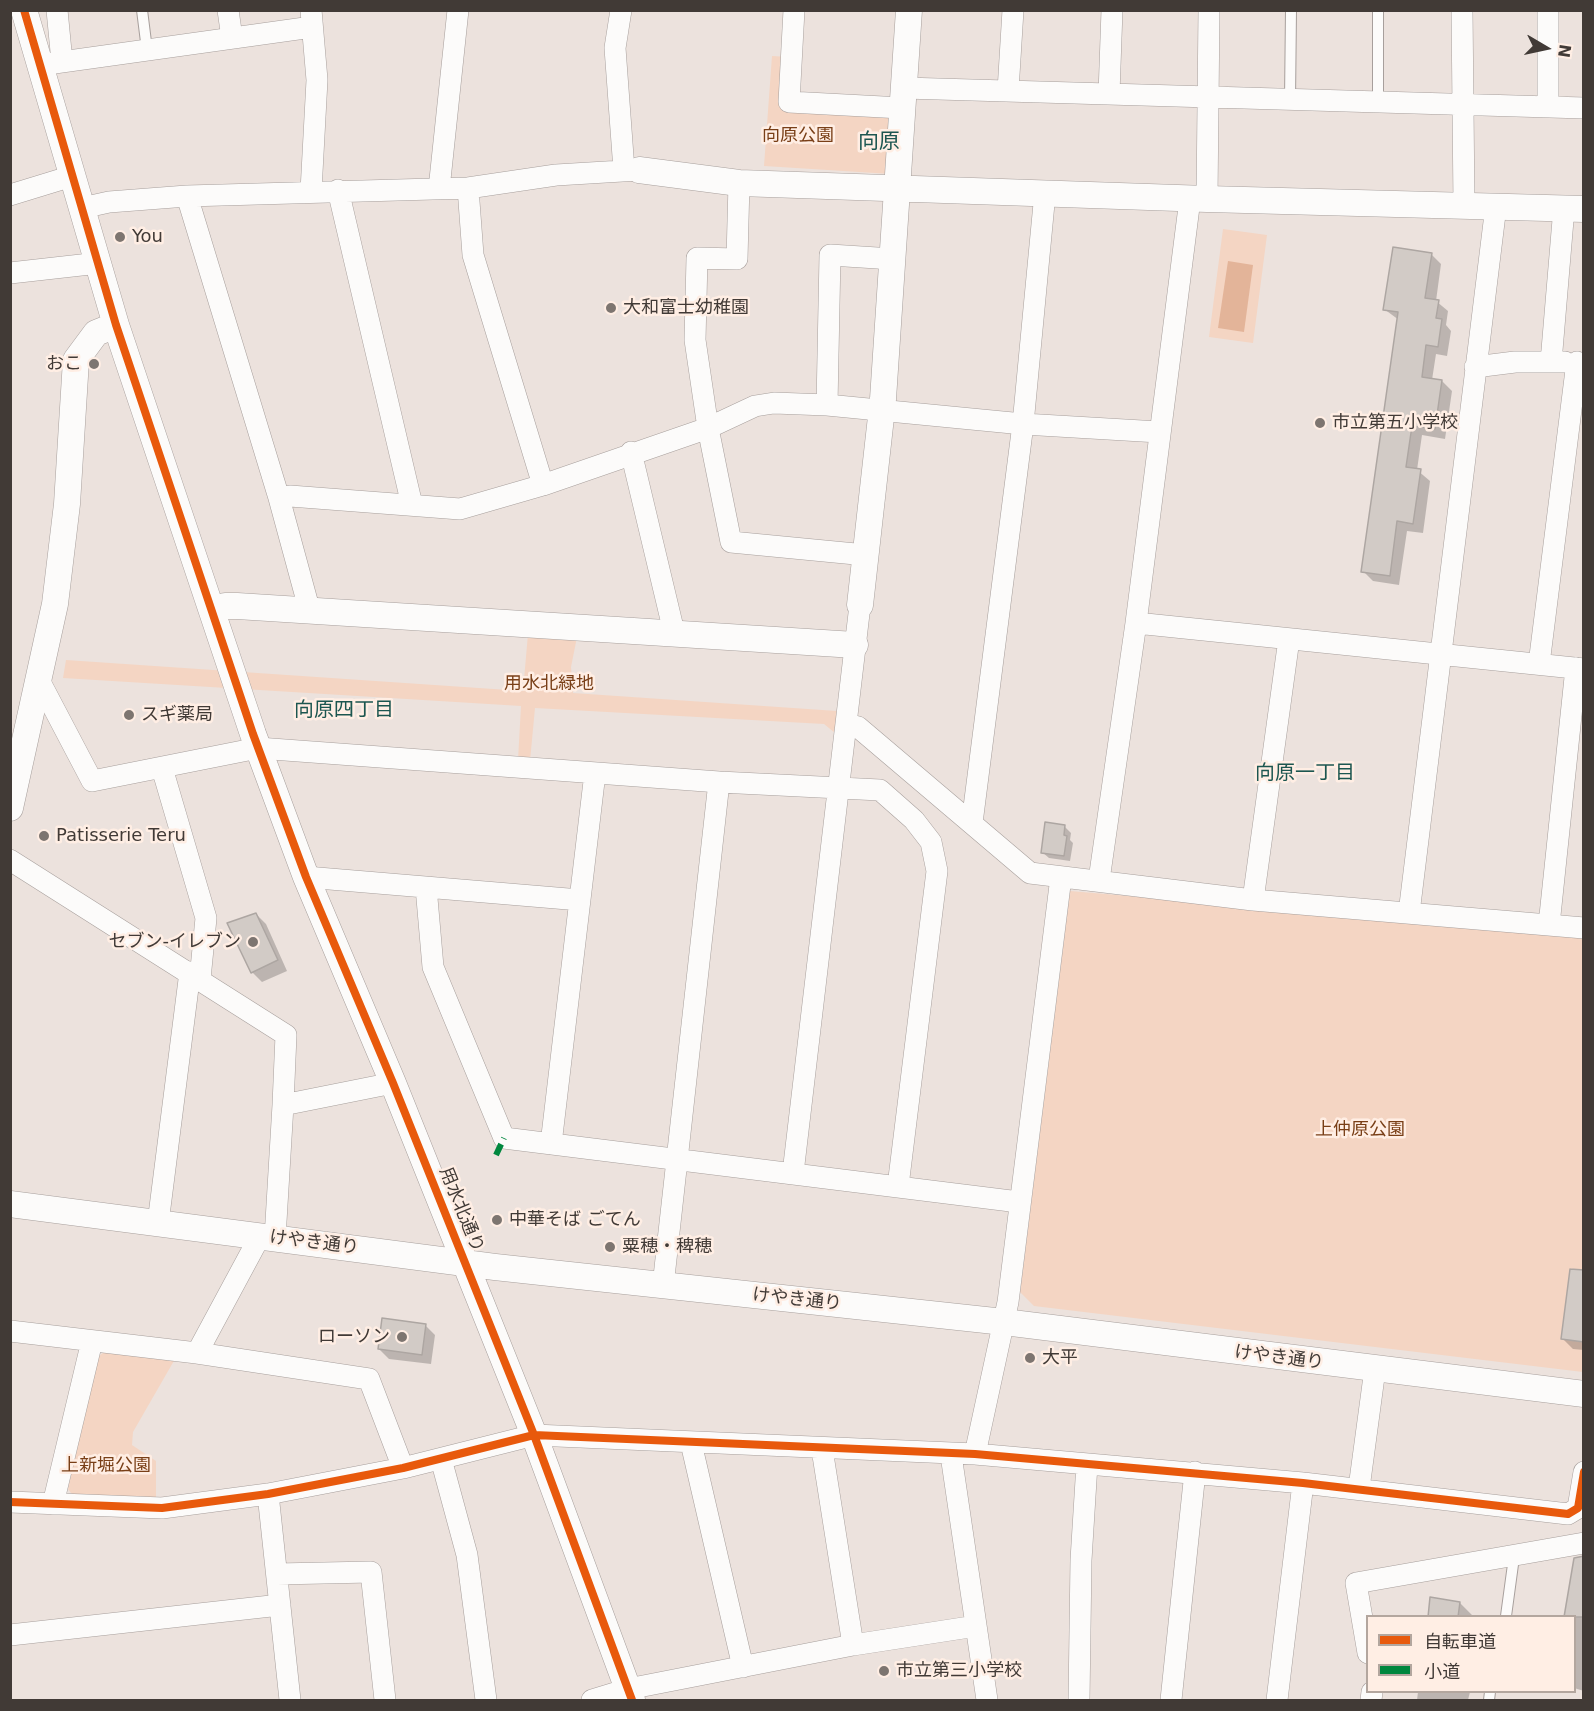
<!DOCTYPE html>
<meta charset="utf-8">
<style>
body{margin:0}
#map{position:relative;width:1594px;height:1711px;overflow:hidden;background:#ece2dd;font-family:"DejaVu Sans","Noto Sans JP",sans-serif}
canvas{display:block}
.frame{position:absolute;inset:0;border:12px solid #413a36;pointer-events:none}
.legend{position:absolute;left:1366px;top:1615px;width:210px;height:78px;box-sizing:border-box;background:#ffeee4;border:2px solid #b3a69e;margin:0;padding:8px 10px;list-style:none;font-size:18px;color:#413a36}
.legend li{display:flex;align-items:center;gap:12px;height:30px}
.legend b{width:30px;border:2px solid #b3a69e}
.north{position:absolute;left:1516px;top:18px;width:60px;height:60px;-webkit-text-stroke:4px #ffeee4;paint-order:stroke;rotate:99deg;font-size:16px;font-weight:700;line-height:24px;text-align:center;color:#413a36}
.north::after{content:'';display:block;margin:auto;width:21px;height:27px;background:#413a36;clip-path:polygon(50% 0,100% 100%,50% 72%,0 100%)}
</style>
<div id="map">
<canvas width="1594" height="1711"></canvas>
<div class="frame"></div>
<ul class="legend">
<li><b style="height:8px;background:#e8590c"></b>自転車道</li>
<li><b style="height:8px;background:#00873e"></b>小道</li>
</ul>
<div class="north">N</div>
</div>
<script>
const ctx = document.querySelector('canvas').getContext('2d');
ctx.lineJoin = 'round';
function fill(path, color) { ctx.fillStyle = color; ctx.fill(path, 'evenodd'); }
const shape = rows => new Path2D(rows.map(r => 'M' + r).join(''));
function stroke(path, color, width, dash) { ctx.strokeStyle = color; ctx.lineWidth = width; ctx.lineCap = dash ? 'butt' : 'round'; ctx.setLineDash(dash || []); ctx.stroke(path); }
function drawText(font, color, halo, rows, align = 'center') {
  ctx.font = font + ' "DejaVu Sans","Noto Sans JP",sans-serif'; ctx.lineWidth = 5; ctx.setLineDash([]); ctx.textBaseline = 'middle'; ctx.strokeStyle = halo; ctx.fillStyle = color; for (const [text, x, y, turn = 0] of rows) {
    ctx.save(); ctx.translate(x, y); ctx.rotate((+turn || 0) * Math.PI / 180); ctx.textAlign = isNaN(turn) ? turn : align; if (halo) ctx.strokeText(text, 0, 0); ctx.fillText(text, 0, 0); ctx.restore();
  }
}
fill(shape([
 [772,56,789,57,788,104,895,112,891,174,764,166],
 [1223,229,1267,235,1253,343,1209,337],
 [528,634,577,637,571,667,573,693,837,711,835,733,824,724,535,708,530,761,518,760,521,706,63,678,66,660,523,691],
 [1070,891,1583,935,1583,1372,1034,1306,1020,1292],
 [106,1351,175,1359,133,1432,132,1445,156,1461,156,1499,74,1497,68,1489,97,1357]
]), '#f4d5c3');
fill(shape([
 [1228,261,1253,265,1244,332,1218,328]
]), '#e3b499');
fill(shape([
 [1431,254,1441,264,1436,301,1448,311,1446,325,1451,331,1447,356,1436,354,1432,380,1442,381,1452,391,1445,439,1422,435,1417,470,1430,481,1423,533,1407,531,1399,585,1373,581,1363,571,1399,320,1384,309],
 [1064,826,1071,833,1070,840,1073,843,1070,861,1049,858,1042,852],
 [256,914,266,924,287,971,262,982,252,972],
 [1584,1272,1584,1350,1573,1349,1563,1339],
 [425,1325,435,1335,431,1364,389,1359,379,1349],
 [1584,1568,1584,1691,1574,1688,1574,1616],
 [1460,1603,1473,1616,1429,1616],
 [1418,1692,1470,1692,1468,1700,1417,1700]
]), '#0003');
const building = shape([
 [1393,247,1432,253,1425,298,1439,300,1436,318,1442,319,1438,347,1426,345,1422,377,1442,380,1435,429,1412,426,1406,467,1421,469,1413,524,1397,521,1390,576,1361,572,1398,312,1383,310,1393,247],
 [1045,822,1065,825,1064,835,1067,836,1064,856,1041,853,1045,822],
 [256,913,278,960,251,973,227,923,256,913],
 [1570,1269,1584,1270,1584,1342,1561,1339,1570,1269],
 [382,1318,426,1324,422,1355,378,1349,382,1318],
 [1584,1556,1584,1617,1564,1617,1574,1558,1584,1556],
 [1430,1597,1460,1602,1458,1617,1428,1617,1430,1597]
]);
fill(building, '#d2cbc6');
stroke(building, '#ada6a2', 1.5);
const service = shape([
 [142,10,147,50],
 [1290,100,1291,10],
 [1378,102,1378,10],
 [1506,1616,1514,1557],
 [1489,1700,1490,1692]
]);
const minor = shape([
 [57,10,62,62],
 [228,10,232,38],
 [311,10,317,80,311,191],
 [621,10,615,48,624,170],
 [794,10,789,102,902,108],
 [1462,10,1464,205],
 [1548,10,1548,107],
 [40,65,312,27],
 [904,88,1584,108],
 [1008,91,1013,10],
 [1109,94,1112,10],
 [739,183,737,259,697,258,695,340,708,428,731,542,866,555],
 [468,188,473,255,543,485],
 [439,189,458,10],
 [338,190,412,505],
 [10,195,72,176],
 [187,196,279,498,310,612],
 [1207,199,1209,10],
 [82,208,109,202,187,196,468,188,556,175,639,170],
 [10,273,99,263],
 [1551,362,1564,208],
 [1475,367,1515,362,1565,362],
 [827,405,830,255,893,259],
 [631,452,674,632],
 [279,498,290,496,460,509,543,485,708,428,755,406,774,403,827,405,1023,424,1159,432],
 [1136,623,1584,669],
 [1539,664,1577,362],
 [40,682,92,781,258,748,719,782,880,790,914,820,931,842,937,871,898,1186],
 [846,724,858,727,1030,873,1253,900,1584,928],
 [162,768,206,918,200,979],
 [972,823,1023,424,1045,193],
 [10,860,286,1035,283,1105],
 [306,877,580,900],
 [1099,880,1136,623,1190,199],
 [426,887,433,967,504,1138,1019,1202],
 [1253,900,1289,639],
 [1409,913,1496,206],
 [1549,925,1576,668],
 [551,1144,595,773],
 [793,1173,860,605],
 [158,1223,190,972],
 [275,1238,283,1105,393,1083],
 [663,1286,719,782],
 [10,1331,197,1353,369,1379,403,1468],
 [197,1353,260,1236],
 [691,1443,743,1667],
 [822,1449,853,1645],
 [975,1454,1008,1302,1061,877],
 [951,1455,987,1700],
 [441,1459,467,1555,486,1700],
 [1359,1488,1375,1369],
 [268,1494,290,1700],
 [10,1502,162,1508,268,1494,403,1468,534,1435,975,1454,1303,1483,1568,1514,1578,1508,1584,1472],
 [53,1504,92,1341],
 [277,1574,371,1572,385,1700],
 [10,1635,280,1605],
 [1368,1653,1356,1583,1584,1543],
 [592,1700,628,1689,853,1645,976,1626],
 [1079,1700,1081,1560,1087,1464],
 [1171,1700,1195,1472],
 [1277,1700,1303,1483],
 [1371,1700,1372,1692]
]);
const tertiary = shape([
 [24,10,116,325,253,734,306,877,393,1083,534,1435,632,1700],
 [639,170,739,183,1207,199,1584,209],
 [860,605,883,399,909,10],
 [212,610,225,606,237,606,855,645],
 [10,808,55,604,67,504,76,360,96,333,116,325],
 [10,1204,495,1267,1004,1322,1584,1394]
]);
stroke(service, '#a79f9c', 12);
stroke(minor, '#a79f9c', 22);
stroke(tertiary, '#a79f9c', 27);
stroke(service, '#fcfbfa', 10);
stroke(minor, '#fcfbfa', 21);
stroke(tertiary, '#fcfbfa', 26);
stroke(shape([
 [496,1155,504,1138]
]), '#00873e', 6, [12, 6]);
stroke(shape([
 [24,10,116,325,253,734,306,877,393,1083,534,1435,632,1700],
 [10,1502,162,1508,268,1494,403,1468,534,1435,975,1454,1303,1483,1568,1514,1578,1508,1584,1472]
]), '#e8590c', 8);
for (const [x, y, r, color] of [
 [120,237,6,"#7d7570"],
 [611,308,6,"#7d7570"],
 [94,364,6,"#7d7570"],
 [1320,423,6,"#7d7570"],
 [129,715,6,"#7d7570"],
 [44,836,6,"#7d7570"],
 [253,942,6,"#7d7570"],
 [497,1220,6,"#7d7570"],
 [610,1247,6,"#7d7570"],
 [402,1337,6,"#7d7570"],
 [1030,1358,6,"#7d7570"],
 [884,1671,6,"#7d7570"]
]) { const dot = new Path2D(); dot.arc(x, y, r, 0, 2 * Math.PI); ctx.fillStyle = color; ctx.fill(dot); stroke(dot, '#ffeee4', 2); }
drawText('18px', '#793f17', '#ffeee4', [
 ["向原公園",798,136],
 ["用水北緑地",549,684],
 ["上仲原公園",1360,1130],
 ["上新堀公園",106,1466]
]);
drawText('18px', '#413a36', '#ffeee4', [
 ["You",132,237],
 ["大和富士幼稚園",623,308],
 ["おこ",82,364,"right"],
 ["市立第五小学校",1332,423],
 ["スギ薬局",141,715],
 ["Patisserie Teru",56,836],
 ["セブン-イレブン",241,942,"right"],
 ["中華そば ごてん",509,1220],
 ["粟穂・稗穂",622,1247],
 ["ローソン",390,1337,"right"],
 ["大平",1042,1358],
 ["市立第三小学校",896,1671]
], 'left');
drawText('18px', '#413a36', '#ffeee4', [
 ["用水北通り",461,1210,68],
 ["けやき通り",314,1243,7],
 ["けやき通り",797,1300,6],
 ["けやき通り",1279,1358,7]
]);
drawText('20px', '#1c5650', '#ffeee4', [
 ["向原四丁目",344,711],
 ["向原一丁目",1305,774]
]);
drawText('21px', '#1c5650', '#ffeee4', [
 ["向原",879,143]
]);
</script>
